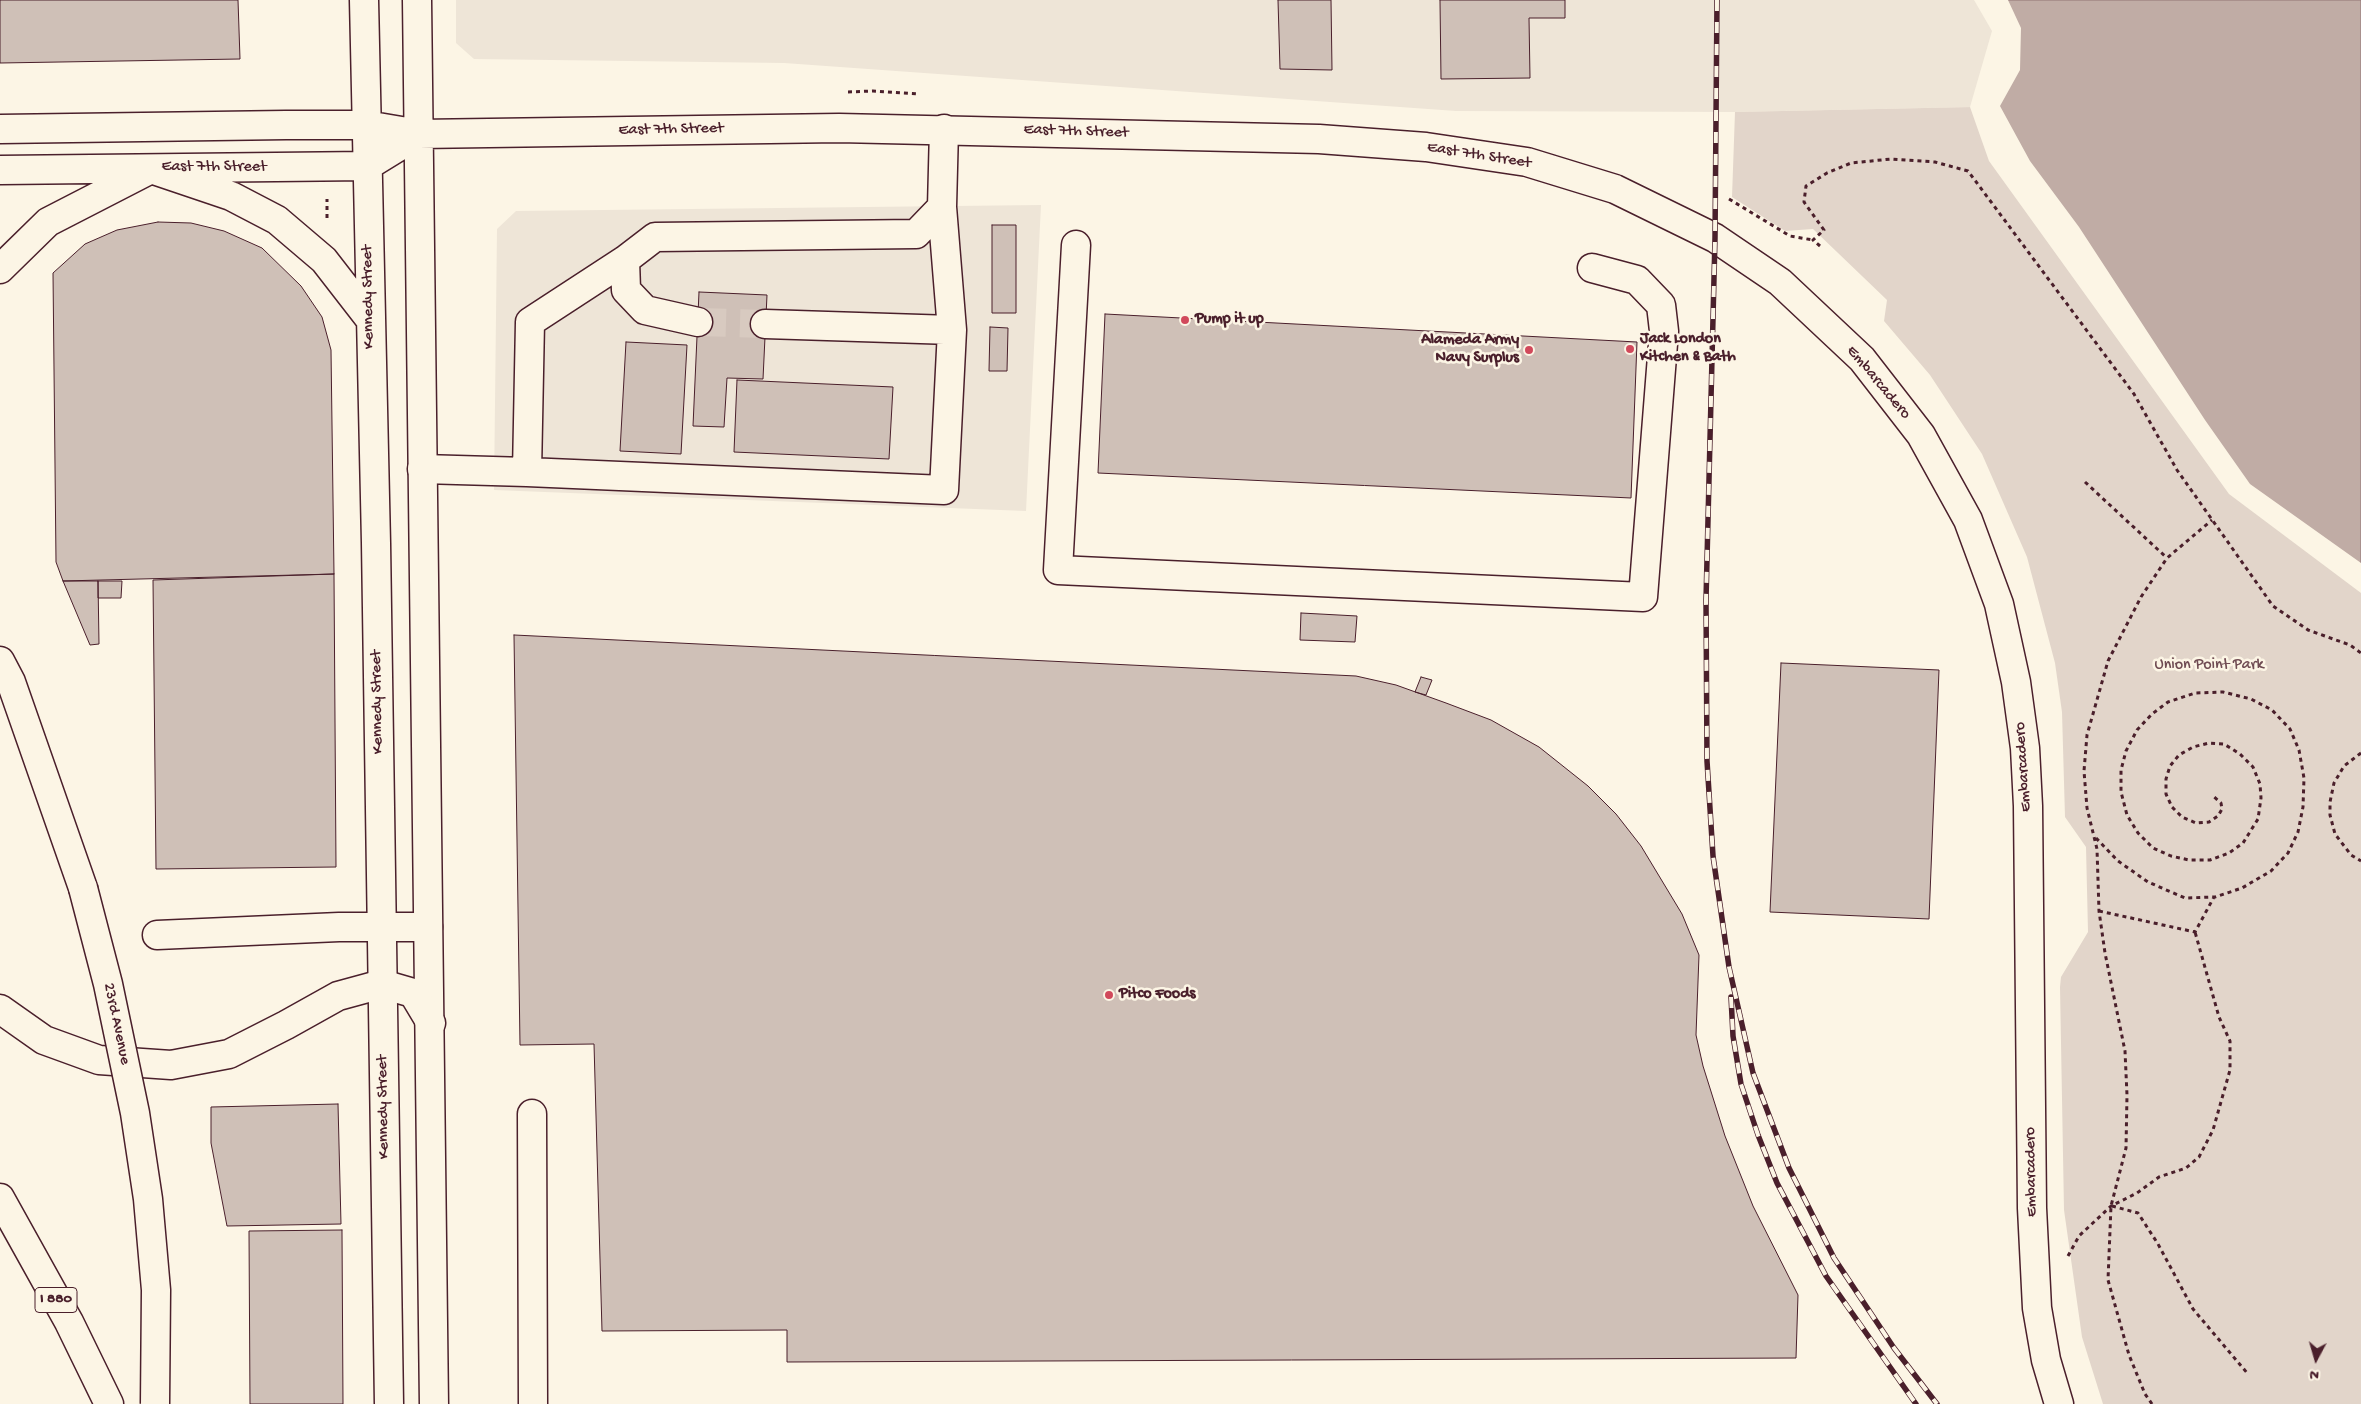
<!DOCTYPE html>
<style>
body{margin:0}
#map{position:relative;width:2361px;height:1404px;overflow:hidden;background:#fcf5e5;font-family:"Gochi Hand",sans-serif}
canvas{display:block}
.north{position:absolute;left:2291px;top:1334px;width:50px;height:50px;-webkit-text-stroke:4px #fcf5e5;paint-order:stroke;rotate:186deg;font-size:14px;font-weight:700;line-height:20px;text-align:center;color:#4a1f2b}
.north::after{content:'';display:block;margin:auto;width:18px;height:22px;background:#4a1f2b;clip-path:polygon(50% 0,100% 100%,50% 72%,0 100%)}
</style>
<div id="map">
<canvas width="2361" height="1404"></canvas>
<div class="north">N</div>
</div>
<script>
const ctx = document.querySelector('canvas').getContext('2d');
ctx.lineJoin = 'round';
function fill(path, color) { ctx.fillStyle = color; ctx.fill(path, 'evenodd'); }
const shape = rows => new Path2D(rows.map(r => 'M' + r).join(''));
function stroke(path, color, width, dash) { ctx.strokeStyle = color; ctx.lineWidth = width; ctx.lineCap = dash ? 'butt' : 'round'; ctx.setLineDash(dash || []); ctx.stroke(path); }
function drawText(font, color, halo, rows, align = 'center') {
  ctx.font = font + ' "Gochi Hand",sans-serif'; ctx.lineWidth = 5; ctx.setLineDash([]); ctx.textBaseline = 'middle'; ctx.strokeStyle = halo; ctx.fillStyle = color; for (const [text, x, y, turn = 0] of rows) {
    ctx.save(); ctx.translate(x, y); ctx.rotate((+turn || 0) * Math.PI / 180); ctx.textAlign = isNaN(turn) ? turn : align; if (halo) ctx.strokeText(text, 0, 0); ctx.fillText(text, 0, 0); ctx.restore();
  }
}
fill(shape([
 [456,0,1976,0,1995,31,1972,107,1735,112,1456,111,784,63,474,59,456,43],
 [1041,205,1026,511,494,490,497,229,516,211]
]), '#eee5d7');
fill(shape([
 [1972,107,2361,591,2361,1404,2103,1404,2082,1337,2064,1210,2060,987,2061,977,2088,932,2086,847,2065,817,2062,712,2055,663,2027,557,1982,454,1930,375,1884,321,1887,300,1813,229,1785,231,1732,197,1735,112]
]), '#e2d5ca');
const water = shape([
 [1976,0,2361,0,2361,591,2231,492,1991,160,1995,31,1976,0]
]);
fill(water, '#c0aca5');
stroke(water, '#917474', 1);
fill(shape([
 [1974,0,2008,0,2021,28,2020,70,2000,106,2030,161,2079,227,2205,420,2250,484,2361,563,2361,593,2229,494,1989,161,1970,107,1992,31]
]), '#fcf5e5');
const building = shape([
 [0,0,238,0,240,59,0,63,0,0],
 [1278,0,1331,0,1332,70,1280,69,1278,0],
 [1440,0,1565,0,1565,18,1529,18,1530,78,1441,79,1440,0],
 [158,222,191,223,224,231,262,248,301,286,322,317,331,350,334,574,63,581,56,562,53,273,85,244,117,230,158,222],
 [992,225,1016,225,1016,313,992,313,992,225],
 [699,292,767,295,763,379,727,378,724,427,693,426,699,292],
 [1105,314,1637,342,1631,498,1098,473,1105,314],
 [990,327,1008,328,1007,371,989,371,990,327],
 [626,342,687,345,681,454,620,451,626,342],
 [737,380,893,387,889,459,734,452,737,380],
 [334,574,336,867,156,869,153,580,334,574],
 [63,581,98,581,99,644,90,645,63,581],
 [98,581,122,581,121,598,98,598,98,581],
 [1301,613,1357,616,1355,642,1300,640,1301,613],
 [514,635,1356,676,1396,685,1446,703,1491,720,1539,747,1588,786,1616,814,1641,846,1682,914,1699,955,1696,1035,1703,1066,1725,1136,1753,1206,1798,1295,1796,1358,787,1362,787,1330,602,1331,594,1044,520,1045,514,635],
 [1781,663,1939,670,1929,919,1770,912,1781,663],
 [1421,677,1432,680,1426,695,1415,692,1421,677],
 [338,1104,341,1224,227,1226,211,1143,211,1107,338,1104],
 [342,1230,343,1404,250,1404,249,1231,342,1230]
]);
fill(building, '#cfc0b7');
stroke(building, '#4a1f2b', 1);
stroke(shape([
 [698,322,765,324]
]), '#d8cac0', 28, [28, 14]);
const minor = shape([
 [942,207,916,234,655,237,625,260,530,322,527,472,944,490,952,330,942,207,944,129],
 [1076,245,1058,570,1643,597,1664,331,1661,305,1637,280,1592,268],
 [625,260,626,290,645,310,698,322],
 [765,324,952,330],
 [422,469,527,472],
 [157,935,339,927,428,927],
 [532,1114,533,1404]
]);
const major = shape([
 [364,0,376,543,389,1404],
 [417,0,434,1404],
 [0,129,286,125,366,125,419,134,839,128,1319,139,1426,147,1527,162,1615,189,1715,238,1780,282,1862,359,1921,435,1968,520,1999,604,2016,682,2025,748,2028,806,2032,1208,2037,1308,2046,1360,2059,1404],
 [0,170,367,166,419,134],
 [0,269,48,222,151,169,231,196,277,220,324,260,369,318],
 [0,661,11,682,83,888]
]);
const highway = shape([
 [0,1009,44,1040,99,1060,171,1065,229,1054,286,1025,338,996,382,984,413,993,431,1023],
 [0,1198,69,1322,109,1404]
]);
stroke(minor, '#4a1f2b', 31);
stroke(major, '#4a1f2b', 31);
stroke(highway, '#4a1f2b', 31);
stroke(shape([
 [848,92,873,91,919,94],
 [1729,199,1790,236,1813,240],
 [327,218,327,199],
 [1820,246,1813,240,1824,230,1804,202,1806,186,1827,173,1851,163,1891,159,1935,162,1968,171,2134,394,2177,470,2273,606,2308,630,2350,645,2361,653],
 [2085,482,2167,558],
 [2361,753,2344,766,2334,783,2330,802,2330,815,2335,834,2351,855,2361,861],
 [2096,838,2118,861,2148,882,2185,898,2215,897,2242,888,2271,871,2288,853,2298,832,2303,807,2304,778,2299,750,2290,729,2272,710,2251,699,2223,692,2195,693,2168,702,2152,714,2137,730,2126,751,2121,770,2121,792,2127,815,2138,833,2153,848,2171,856,2189,860,2210,860,2229,853,2243,843,2258,819,2261,798,2260,784,2253,767,2240,754,2224,744,2209,743,2193,747,2179,755,2170,766,2166,779,2166,794,2172,807,2182,817,2196,823,2209,822,2218,816,2222,809,2221,803,2212,795],
 [2099,911,2195,932,2214,897],
 [2112,1206,2138,1213,2158,1244,2193,1309,2248,1374],
 [2068,1256,2079,1236,2111,1206,2137,1193,2159,1177,2186,1168,2199,1157,2213,1130,2230,1070,2230,1041,2219,1017,2195,932],
 [2152,1404,2145,1394,2129,1355,2108,1280,2111,1206,2126,1148,2127,1095,2125,1051,2105,953,2099,911,2097,849,2087,808,2084,771,2087,735,2108,661,2141,597,2167,558,2212,520]
]), '#4a1f2b', 3, [4, 4]);
stroke(minor, '#fcf5e5', 28);
stroke(major, '#fcf5e5', 28);
stroke(highway, '#fcf5e5', 28);
const rail = shape([
 [1717,0,1715,238,1706,600,1707,761,1713,856,1729,967,1753,1073,1789,1168,1834,1258,1894,1348,1937,1404],
 [1731,997,1733,1036,1741,1084,1758,1135,1777,1183,1826,1276,1916,1404]
]);
stroke(rail, '#4a1f2b', 5.5);
stroke(rail, '#fcf5e5', 4, [11]);
const majorBridge = shape([
 [83,888,108,984,135,1113,148,1199,156,1290,155,1404]
]);
stroke(majorBridge, '#4a1f2b', 31, []);
stroke(majorBridge, '#fcf5e5', 28);
for (const [x, y, r, color] of [
 [1185,320,5,"#d1495b"],
 [1630,349,5,"#d1495b"],
 [1529,350,5,"#d1495b"],
 [1109,995,5,"#d1495b"]
]) { const dot = new Path2D(); dot.arc(x, y, r, 0, 2 * Math.PI); ctx.fillStyle = color; ctx.fill(dot); stroke(dot, '#fcf5e5', 2); }
for (const [x, y, w] of [
 [56,1300,42]
]) { const box = new Path2D(); box.roundRect(x - w / 2, y - 12.5, w, 25, 4); ctx.fillStyle = '#fcf5e5'; ctx.fill(box); stroke(box, '#4a1f2b', 1); }
drawText('bold 15px', '#4a1f2b', null, [
 ["I 880",56,1300]
]);
drawText('16px', '#4a1f2b', '#fcf5e5', [
 ["East 7th Street",671,130,-1],
 ["East 7th Street",1076,132,2],
 ["East 7th Street",1479,156,9],
 ["East 7th Street",214,168],
 ["Kennedy Street",369,297,-91],
 ["Embarcadero",1878,383,50],
 ["Kennedy Street",378,702,-91],
 ["Embarcadero",2024,767,-94],
 ["23rd Avenue",116,1024,78],
 ["Kennedy Street",384,1107,-91],
 ["Embarcadero",2032,1172,-91]
]);
drawText('bold 16px', '#4a1f2b', '#fcf5e5', [
 ["Pump it up",1195,320],
 ["Jack London",1640,340],
 ["Kitchen & Bath",1640,358],
 ["Alameda Army",1519,341,"right"],
 ["Navy Surplus",1519,359,"right"],
 ["Pitco Foods",1119,995]
], 'left');
drawText('16px', '#704c53', '#fcf5e5', [
 ["Union Point Park",2209,666]
]);
</script>
